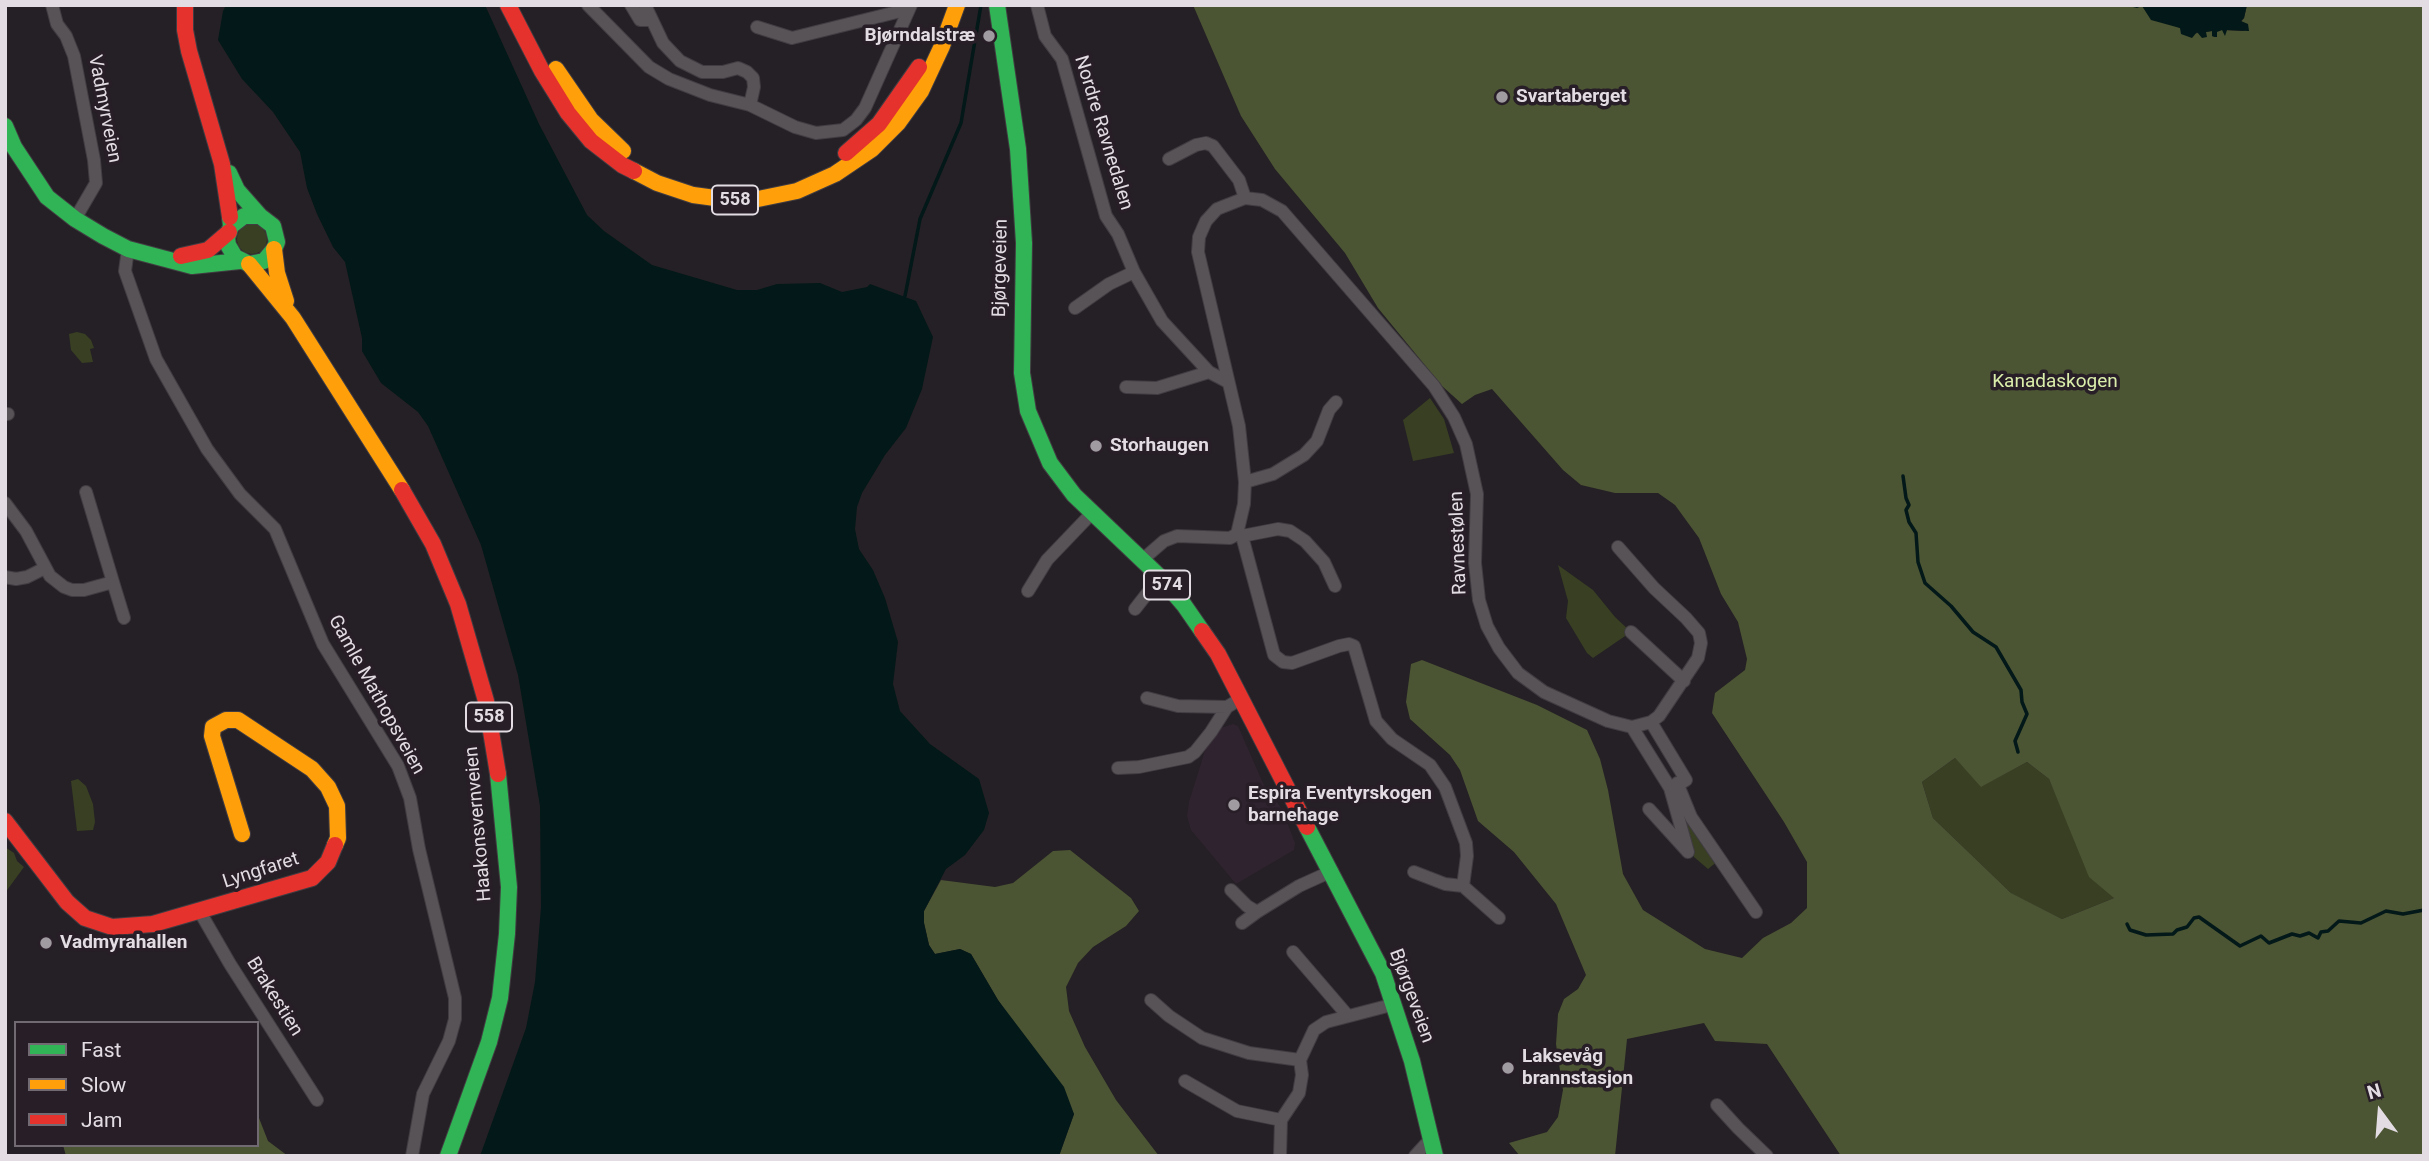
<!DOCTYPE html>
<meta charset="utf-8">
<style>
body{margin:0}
#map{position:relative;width:2429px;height:1161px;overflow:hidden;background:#252025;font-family:Roboto,sans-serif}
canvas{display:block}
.frame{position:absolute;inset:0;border:7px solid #e3dde3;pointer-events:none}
.legend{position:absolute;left:14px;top:1021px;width:245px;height:126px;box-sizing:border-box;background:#271e27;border:2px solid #726a72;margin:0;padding:9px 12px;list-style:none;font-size:21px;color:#e3dde3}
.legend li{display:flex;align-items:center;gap:14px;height:35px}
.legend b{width:35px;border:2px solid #726a72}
.north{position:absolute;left:2345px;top:1077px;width:70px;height:70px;-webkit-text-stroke:5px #271e27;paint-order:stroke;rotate:344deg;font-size:19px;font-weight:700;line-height:28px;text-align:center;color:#e3dde3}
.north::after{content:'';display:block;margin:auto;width:24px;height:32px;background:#e3dde3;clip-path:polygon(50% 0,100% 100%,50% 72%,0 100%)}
</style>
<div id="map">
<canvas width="2429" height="1161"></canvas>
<div class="frame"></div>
<ul class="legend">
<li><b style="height:9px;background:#30b455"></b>Fast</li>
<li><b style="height:9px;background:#ff9f0a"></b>Slow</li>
<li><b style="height:9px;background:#e5322d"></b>Jam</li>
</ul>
<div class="north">N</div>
</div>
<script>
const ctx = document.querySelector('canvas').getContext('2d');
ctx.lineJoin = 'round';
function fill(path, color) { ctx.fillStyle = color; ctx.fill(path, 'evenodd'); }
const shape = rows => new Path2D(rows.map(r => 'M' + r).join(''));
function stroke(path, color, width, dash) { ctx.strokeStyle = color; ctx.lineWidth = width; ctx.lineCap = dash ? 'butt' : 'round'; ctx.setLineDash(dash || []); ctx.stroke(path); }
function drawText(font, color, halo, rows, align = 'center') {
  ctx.font = font + ' Roboto,sans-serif'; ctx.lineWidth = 7; ctx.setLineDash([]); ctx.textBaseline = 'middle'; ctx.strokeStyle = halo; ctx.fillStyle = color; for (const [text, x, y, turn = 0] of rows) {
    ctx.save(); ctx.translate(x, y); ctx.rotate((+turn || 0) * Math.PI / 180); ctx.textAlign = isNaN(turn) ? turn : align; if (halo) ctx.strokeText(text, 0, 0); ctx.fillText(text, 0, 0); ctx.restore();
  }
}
fill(shape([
 [1233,724,1238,726,1263,783,1282,809,1295,843,1294,850,1236,884,1191,830,1187,816,1189,802,1207,744,1221,728]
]), '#2f232f');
fill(shape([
 '237 239a15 15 0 1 1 30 0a15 15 0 1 1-30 0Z',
 [77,332,85,334,91,340,94,348,90,349,93,362,82,363,71,350,69,334],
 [1430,398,1444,419,1454,453,1413,461,1403,420],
 [1558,565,1593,590,1615,617,1631,632,1593,658,1587,653,1566,618,1568,601],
 [1955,758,1982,786,2027,762,2049,779,2060,804,2114,898,2062,919,2012,894,1933,818,1922,782],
 [78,779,86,786,93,804,95,822,93,830,77,831,71,781],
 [1677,802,1718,861,1708,869,1694,857],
 [5,847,14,853,17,861,24,867,5,893]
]), '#383f23');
fill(shape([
 [1193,5,2142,5,2149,15,2180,28,2184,35,2212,31,2212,36,2215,37,2217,37,2217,31,2222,30,2244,31,2245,29,2249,31,2241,22,2244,18,2247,5,2424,5,2424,1156,1841,1156,1767,1044,1715,1041,1704,1023,1627,1039,1615,1156,1520,1156,1509,1143,1547,1132,1558,1117,1563,1090,1556,1044,1558,1014,1564,999,1578,989,1586,975,1556,904,1514,852,1478,821,1460,770,1450,755,1410,719,1406,702,1411,664,1422,660,1537,705,1587,730,1600,759,1608,790,1623,874,1643,910,1705,949,1742,958,1763,938,1791,923,1807,908,1807,862,1784,822,1712,713,1715,693,1745,670,1747,659,1738,622,1721,594,1699,538,1675,505,1658,493,1615,493,1581,485,1563,470,1492,389,1475,395,1462,404,1442,386,1378,308,1345,253,1275,169,1241,116],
 [1955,758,1981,787,2027,762,2049,779,2089,877,2114,898,2062,919,2011,893,1933,818,1922,782],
 [1070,850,1131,898,1139,911,1126,926,1093,947,1078,963,1066,987,1069,1011,1085,1047,1116,1100,1159,1156,1059,1156,1074,1114,998,1000,971,954,960,949,935,954,929,945,924,923,924,911,941,880,995,887,1013,883,1053,851],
 [257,1113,268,1141,288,1156,66,1156,63,1145,257,1145]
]), '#4b5433');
fill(shape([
 [226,5,485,5,539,124,587,215,604,231,652,265,737,290,757,290,777,284,820,283,842,292,867,287,870,284,916,301,933,337,922,389,906,428,885,455,862,493,857,507,855,529,859,549,873,570,885,598,898,642,893,684,900,711,930,744,979,779,989,813,984,830,965,855,946,869,924,911,924,923,929,945,935,954,960,949,971,954,998,1000,1064,1087,1074,1114,1059,1156,480,1156,526,1028,535,982,541,907,540,806,518,675,481,545,428,426,418,412,381,383,362,351,362,338,345,262,333,247,317,214,307,188,300,152,273,112,242,79,218,40,223,11],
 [2125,5,2247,5,2244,18,2241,21,2248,24,2249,31,2227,30,2225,36,2222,30,2217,32,2217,37,2215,37,2212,36,2212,31,2206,32,2207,37,2202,38,2197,32,2192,38,2181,34,2180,28,2151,20,2142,6,2137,8]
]), '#031818');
stroke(shape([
 [905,296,920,219,961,123,981,5],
 [1903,476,1906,498,1909,505,1906,510,1909,522,1916,533,1918,562,1925,583,1951,606,1973,632,1996,647,2021,690,2022,702,2027,714,2015,741,2018,752],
 [2127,924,2130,930,2146,935,2173,934,2177,930,2187,927,2194,918,2199,917,2240,946,2261,936,2269,943,2292,934,2300,936,2309,933,2318,938,2321,932,2328,931,2339,921,2361,923,2386,911,2403,914,2424,910]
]), '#031818', 3.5);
const street = shape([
 [52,5,57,24,66,36,74,56,94,160,96,183,75,219],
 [588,5,649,67,669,79,710,95,750,105,795,127,816,133,843,130,856,120,865,108,911,5],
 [631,5,640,20,651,20],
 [645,5,663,43,680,61,702,72,723,72,738,68,747,72,753,78,754,87,750,105],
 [1037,5,1045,36,1062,59,1106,216,1118,234,1134,272,1162,321,1209,372,1228,382],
 [757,27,792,38,909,9],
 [1169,159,1196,145,1206,143,1213,146,1239,180,1245,198],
 [128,249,125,271,156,359,207,449,240,494,275,529,323,644,398,766,410,798,419,849,455,998,455,1019,449,1041,423,1094,412,1156],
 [1075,308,1109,284,1134,272],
 [1126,387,1157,388,1209,372],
 [5,414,8,414],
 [1245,482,1273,474,1304,455,1317,441,1329,410,1336,402],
 [5,503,26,531,50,576,64,587,72,590,84,590,113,582,86,492],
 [1237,534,1242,536,1278,529,1290,531,1305,541,1324,562,1335,586],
 [1242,536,1274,655,1283,662,1292,663,1339,646,1349,644,1354,646,1376,721,1392,739,1430,765,1445,787,1466,843,1467,856,1463,886,1499,918],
 [1142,560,1164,541,1177,536,1230,538,1237,534,1244,504,1245,482,1239,426,1198,252,1199,237,1206,221,1217,209,1245,198,1262,200,1282,211,1434,386,1454,417,1466,444,1477,494,1475,563,1479,600,1487,626,1499,648,1518,673,1544,692,1608,721,1632,727,1651,722,1659,716,1698,658,1701,643,1699,633,1686,618,1654,588,1618,547],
 [5,577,16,579,27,577,45,568],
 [113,582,124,618],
 [1028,591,1047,560,1092,513],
 [1135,609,1160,577],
 [1631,632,1684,681],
 [1147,698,1178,706,1227,707],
 [1651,722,1686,780,1678,785,1691,817,1756,912],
 [1632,727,1670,788],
 [1118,768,1139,767,1188,757,1195,752,1211,732,1227,707,1242,698],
 [1649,809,1688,852,1670,788,1678,785,1677,783],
 [1414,872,1445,884,1463,886],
 [1231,890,1247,906,1257,912,1299,886,1332,871],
 [200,912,230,964,317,1100],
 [1242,923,1257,912],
 [1293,952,1348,1016],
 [1151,1000,1169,1016,1202,1038,1249,1053,1300,1060,1314,1030,1326,1022,1395,1004],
 [1185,1081,1237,1111,1281,1120],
 [1717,1105,1738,1128,1767,1156],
 [1280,1156,1281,1120,1299,1093,1302,1075,1300,1060],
 [1415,1156,1425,1145,1432,1142]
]);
const fast = shape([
 [997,5,1018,149,1024,243,1022,373,1028,411,1050,463,1074,495,1160,577,1184,605,1202,631],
 [5,126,14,147,47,197,75,219,103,236,128,249,192,266,240,261],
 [229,173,237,190,260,216],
 [230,217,231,226,227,238,228,245,235,257,249,264,264,261,274,249,277,242,273,226,260,216,244,216,231,226],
 [1307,827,1383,973,1412,1061,1435,1156],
 [448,1156,489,1042,500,998,507,934,509,887,498,774]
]);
const slow = shape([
 [556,69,591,120,623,151],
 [634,171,657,183,693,195,730,200,758,199,797,191,835,174,872,149,898,123,921,91,942,46,957,5],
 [274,249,277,273,286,301],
 [249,264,293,318,402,490],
 [242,834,212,736,213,727,226,720,238,720,312,769,328,787,337,806,338,838,335,845]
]);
const jam = shape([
 [185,5,185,30,189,51,222,164,230,217],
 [508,5,542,71,568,113,591,141,622,165,634,171],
 [846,153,879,124,919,67],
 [181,256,208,250,229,232],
 [402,490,433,544,458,604,486,701,498,774],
 [1202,631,1218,654,1307,827],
 [5,821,67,902,85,918,112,927,153,924,312,878,328,862,335,845]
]);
stroke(street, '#413c41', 14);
stroke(fast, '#413c41', 18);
stroke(slow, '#413c41', 18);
stroke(jam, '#413c41', 18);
stroke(street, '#575357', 12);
stroke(fast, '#30b455', 16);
stroke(slow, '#ff9f0a', 16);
stroke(jam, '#e5322d', 16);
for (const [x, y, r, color] of [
 [989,36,7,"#a09ba0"],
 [1502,97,7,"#a09ba0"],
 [1096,446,7,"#a09ba0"],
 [1234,805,7,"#a09ba0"],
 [46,943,7,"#a09ba0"],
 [1508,1068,7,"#a09ba0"]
]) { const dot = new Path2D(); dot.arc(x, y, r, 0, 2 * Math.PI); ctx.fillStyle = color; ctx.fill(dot); stroke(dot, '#271e27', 2.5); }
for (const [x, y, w] of [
 [735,200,46],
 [1167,585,46],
 [489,717,46]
]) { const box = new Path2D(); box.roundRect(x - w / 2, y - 14.5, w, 29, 5); ctx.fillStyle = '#271e27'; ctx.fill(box); stroke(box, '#e3dde3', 2); }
drawText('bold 18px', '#e3dde3', null, [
 ["558",735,200],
 ["574",1167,585],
 ["558",489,717]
]);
drawText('bold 19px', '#e3dde3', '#271e27', [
 ["Bjørndalstræ",975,36,"right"],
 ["Svartaberget",1516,97],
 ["Storhaugen",1110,446],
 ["Espira Eventyrskogen",1248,794],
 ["barnehage",1248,816],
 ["Vadmyrahallen",60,943],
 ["Laksevåg",1522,1057],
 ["brannstasjon",1522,1079]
], 'left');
drawText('19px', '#e3dde3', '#271e27', [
 ["Vadmyrveien",104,109,79],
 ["Nordre Ravnedalen",1103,133,73],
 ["Bjørgeveien",1001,268,-89],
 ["Ravnestølen",1459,543,-92],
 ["Gamle Mathopsveien",376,695,61],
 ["Haakonsvernveien",479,824,-95],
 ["Lyngfaret",261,871,-18],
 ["Bjørgeveien",1411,996,70],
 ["Brakestien",274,997,58]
]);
drawText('19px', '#daedaa', '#271e27', [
 ["Kanadaskogen",2055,382]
]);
</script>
